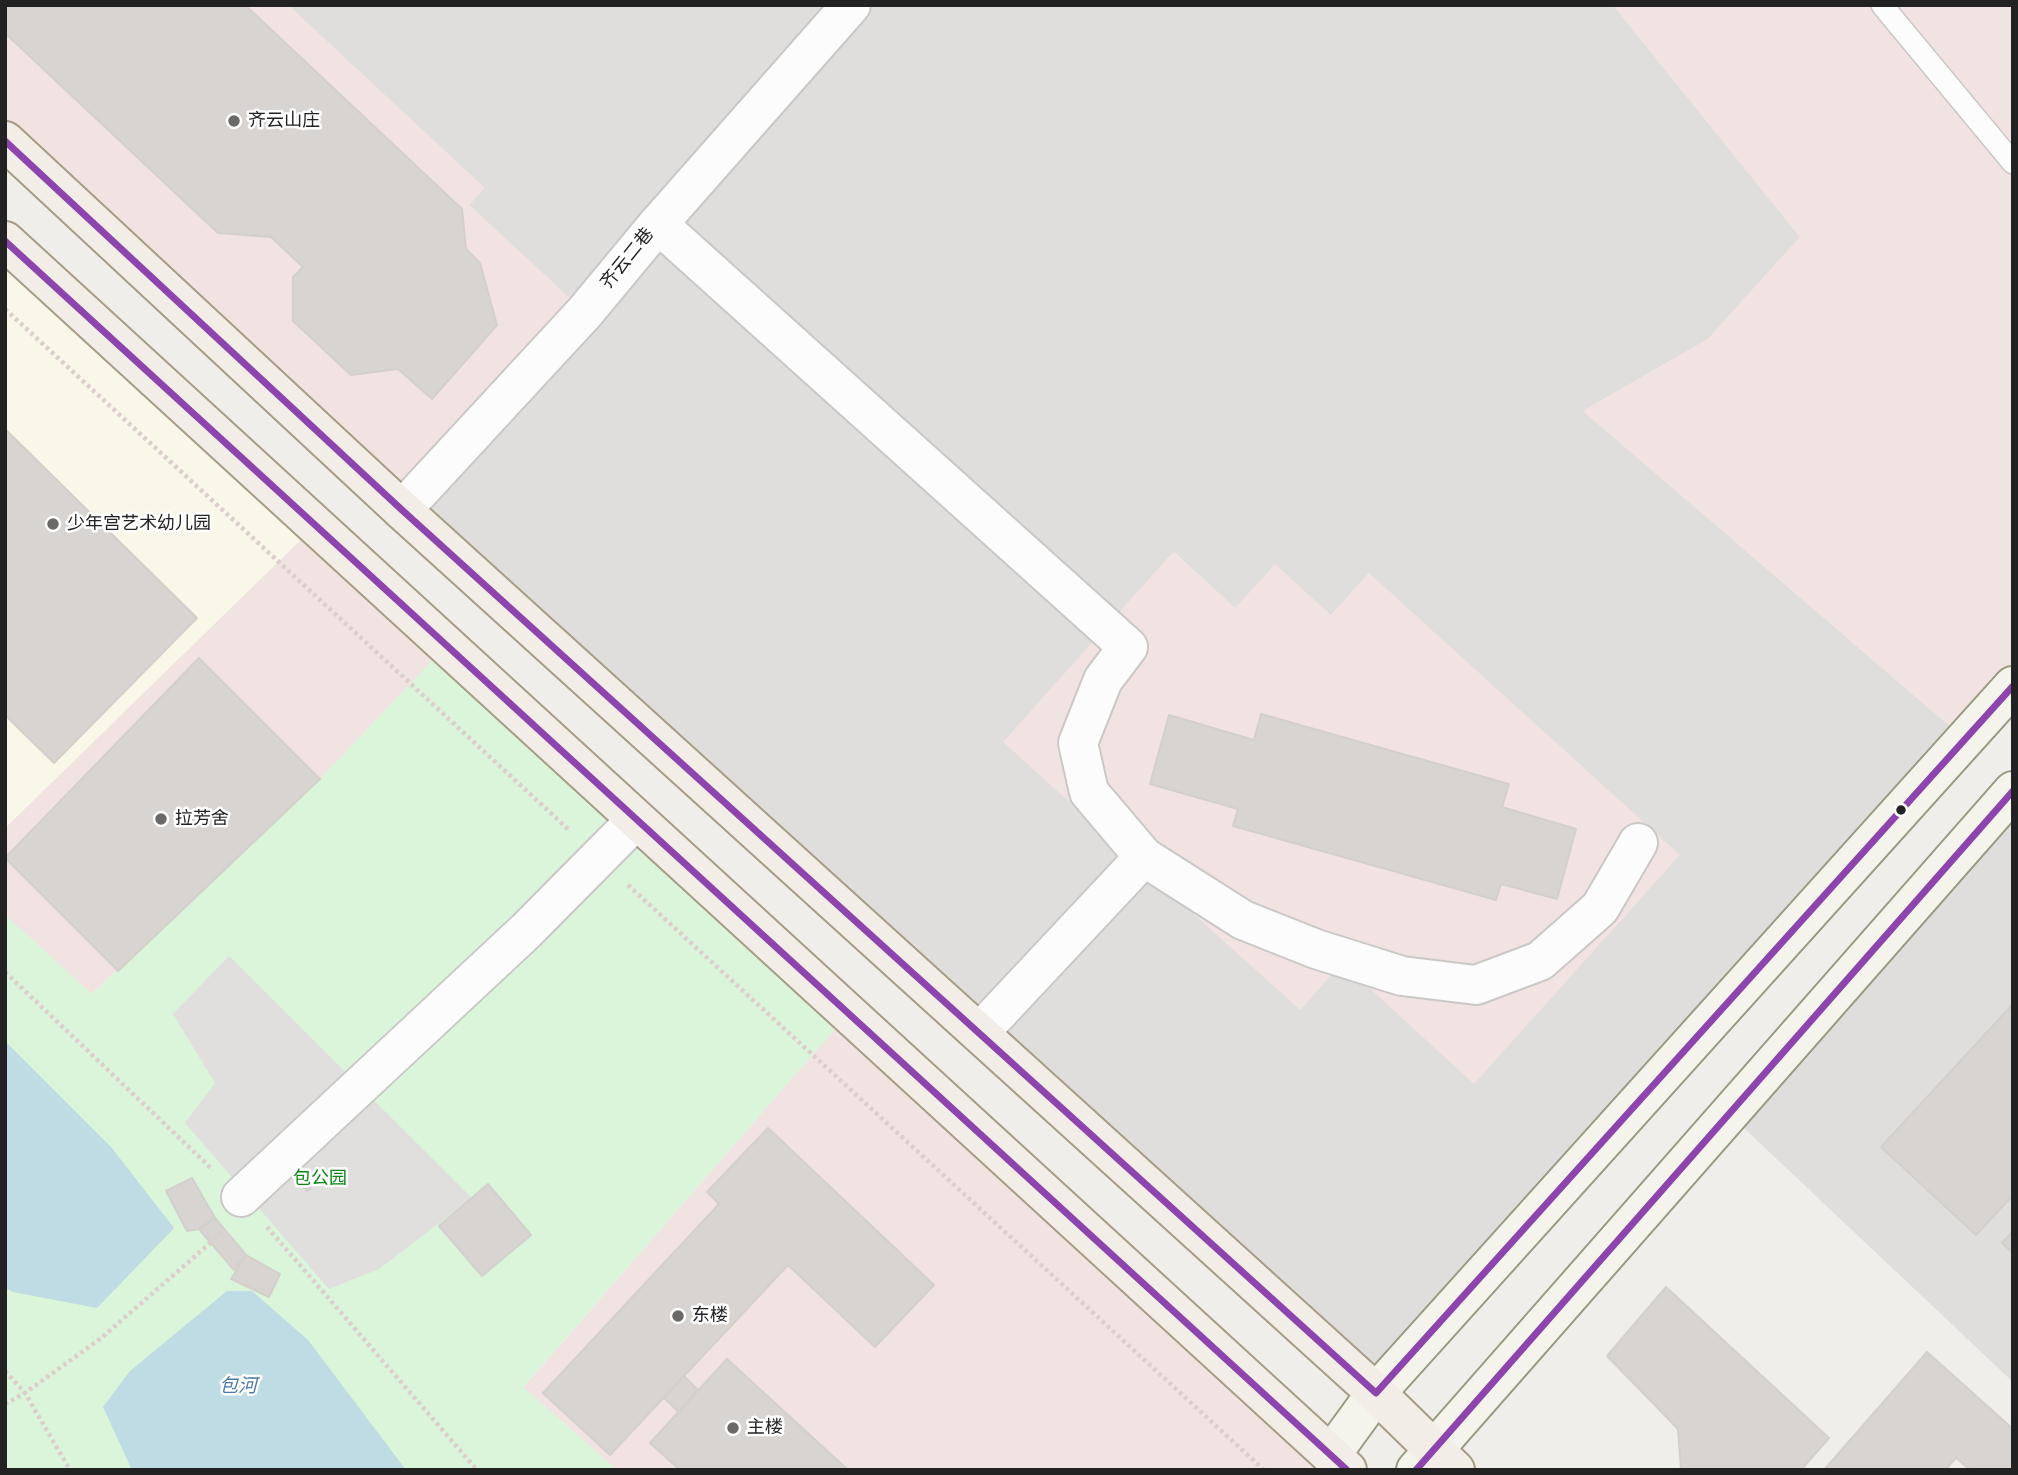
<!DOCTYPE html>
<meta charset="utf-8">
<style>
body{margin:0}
#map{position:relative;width:2018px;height:1475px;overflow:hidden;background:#f0eeeb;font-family:"Roboto Condensed",sans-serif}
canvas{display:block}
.frame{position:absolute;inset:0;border:7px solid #222;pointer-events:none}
</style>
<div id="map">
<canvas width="2018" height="1475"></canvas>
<div class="frame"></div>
</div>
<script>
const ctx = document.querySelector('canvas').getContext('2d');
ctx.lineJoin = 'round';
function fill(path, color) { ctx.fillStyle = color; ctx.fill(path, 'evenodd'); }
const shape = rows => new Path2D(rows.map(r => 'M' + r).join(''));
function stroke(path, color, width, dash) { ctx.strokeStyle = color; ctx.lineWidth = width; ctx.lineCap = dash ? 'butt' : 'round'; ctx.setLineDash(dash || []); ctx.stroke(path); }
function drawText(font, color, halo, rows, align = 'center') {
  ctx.font = font + ' "Roboto Condensed","Noto Sans SC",sans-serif'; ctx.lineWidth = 5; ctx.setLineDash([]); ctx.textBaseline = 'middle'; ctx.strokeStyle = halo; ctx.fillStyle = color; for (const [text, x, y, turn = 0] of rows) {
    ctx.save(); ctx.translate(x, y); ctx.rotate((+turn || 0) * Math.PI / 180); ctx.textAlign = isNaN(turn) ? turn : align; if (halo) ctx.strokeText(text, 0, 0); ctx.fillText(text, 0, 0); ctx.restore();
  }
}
fill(shape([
 [288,5,1613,5,1800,237,1708,339,1583,411,1965,739,1376,1393,402,510,584,312,469,205,484,188],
 [1174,552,1235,608,1331,615,1369,573,1342,963,1300,1009],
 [2013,791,2013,1382,1729,1114]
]), '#dfdedc');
fill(shape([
 [5,5,288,5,485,188,469,205,585,312,402,510,5,141],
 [1613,5,2013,5,2013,686,1965,739,1583,411,1708,339,1800,237],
 [315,526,446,646,320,779,91,994,5,915,5,828],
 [1173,552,1235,608,1275,564,1331,615,1369,573,1680,855,1474,1084,1342,963,1300,1010,1003,742],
 [848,1014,1347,1470,617,1470,523,1388]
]), '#f1e3e1');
fill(shape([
 [5,241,315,526,5,828]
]), '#f8f7e8');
fill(shape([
 [446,646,848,1014,523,1387,617,1470,5,1470,5,915,92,994,320,779]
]), '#daf5da');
fill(shape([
 [229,956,472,1198,379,1269,329,1289,185,1123,215,1083,173,1014]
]), '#e0dfde');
fill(shape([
 [5,1041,111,1147,174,1228,97,1308,13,1292,5,1288],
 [227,1291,252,1291,308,1340,406,1470,132,1470,103,1407,130,1371]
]), '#bfdbe3');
const building = shape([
 [5,5,245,5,462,209,466,249,480,263,497,325,432,399,398,369,351,375,293,321,293,277,303,267,271,237,218,233,5,33,5,5],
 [6,430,197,618,54,763,5,715,6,430],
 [199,658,320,779,118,971,5,858,199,658],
 [1261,714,1509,784,1502,807,1576,829,1557,899,1501,884,1496,900,1233,826,1238,809,1150,784,1169,715,1254,740,1261,714],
 [2013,1004,2013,1195,1976,1235,1881,1147,2013,1004],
 [768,1128,934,1285,875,1347,788,1265,610,1455,543,1393,719,1204,707,1192,768,1128],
 [289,1163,311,1188,307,1191,285,1166,289,1163],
 [192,1178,215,1218,199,1229,187,1231,166,1191,192,1178],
 [488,1184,531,1235,482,1276,439,1226,488,1184],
 [215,1218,246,1255,234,1270,199,1229,215,1218],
 [2013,1231,2013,1253,2002,1243,2013,1231],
 [246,1255,280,1274,269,1297,231,1279,246,1255],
 [1666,1287,1829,1438,1801,1470,1681,1470,1678,1429,1607,1356,1666,1287],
 [1927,1352,2013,1429,2013,1470,1970,1470,1956,1458,1945,1470,1824,1470,1927,1352],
 [727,1359,848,1470,680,1470,650,1443,727,1359],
 [684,1376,698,1390,679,1412,664,1398,684,1376]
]);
fill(building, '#d7d4d2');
stroke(building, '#d3d0cc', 2);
const lane = shape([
 [1882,5,2013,163]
]);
const street = shape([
 [658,224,1128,647,1103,680,1078,743,1089,792,1144,857,1243,920,1316,949,1402,976,1476,985,1540,961,1600,908,1638,843],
 [402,510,585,312,658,224,851,5],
 [979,1033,1144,857],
 [241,1197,526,931,636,820]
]);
const secondary = shape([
 [1331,1455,1376,1393,2013,686],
 [1416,1470,2013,791]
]);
const primary = shape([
 [5,141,402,510,1376,1393,1455,1470],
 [5,241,1347,1470]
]);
stroke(lane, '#c9c8c7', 24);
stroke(street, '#c9c8c7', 42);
stroke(secondary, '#999a82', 42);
stroke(primary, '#a79c86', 42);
stroke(shape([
 [5,309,570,831],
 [628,885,1264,1470],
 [5,972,213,1170],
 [267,1227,477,1470],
 [5,1371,25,1393,100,1339,224,1231],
 [5,1404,25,1393,70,1470]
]), '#dccecd', 4.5, [3.5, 3.5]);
stroke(lane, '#fdfcfc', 21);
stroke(street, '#fdfcfc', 38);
stroke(secondary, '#f4f4ed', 38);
stroke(primary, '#f3ede7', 38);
stroke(shape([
 [5,141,402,510,1376,1393,2013,686],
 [5,241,1347,1470],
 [1416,1470,2013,791]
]), '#8e44ad', 7);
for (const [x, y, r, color] of [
 [234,121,7,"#6a6968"],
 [53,524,7,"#6a6968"],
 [1901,810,6,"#222"],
 [161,819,7,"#6a6968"],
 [678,1316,7,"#6a6968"],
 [733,1428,7,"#6a6968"]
]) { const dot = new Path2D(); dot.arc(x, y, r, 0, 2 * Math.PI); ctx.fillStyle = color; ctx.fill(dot); stroke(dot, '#fff', 2.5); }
drawText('18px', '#222', '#fff', [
 ["齐云山庄",248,121],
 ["少年宫艺术幼儿园",67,524],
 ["拉芳舍",175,819],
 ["东楼",692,1316],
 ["主楼",747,1428]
], 'left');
drawText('18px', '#222', '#fff', [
 ["齐云二巷",628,259,-51]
]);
drawText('18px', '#0c8416', '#fff', [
 ["包公园",320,1179]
]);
drawText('italic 19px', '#4a7aab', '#fff', [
 ["包河",238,1387]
]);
</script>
